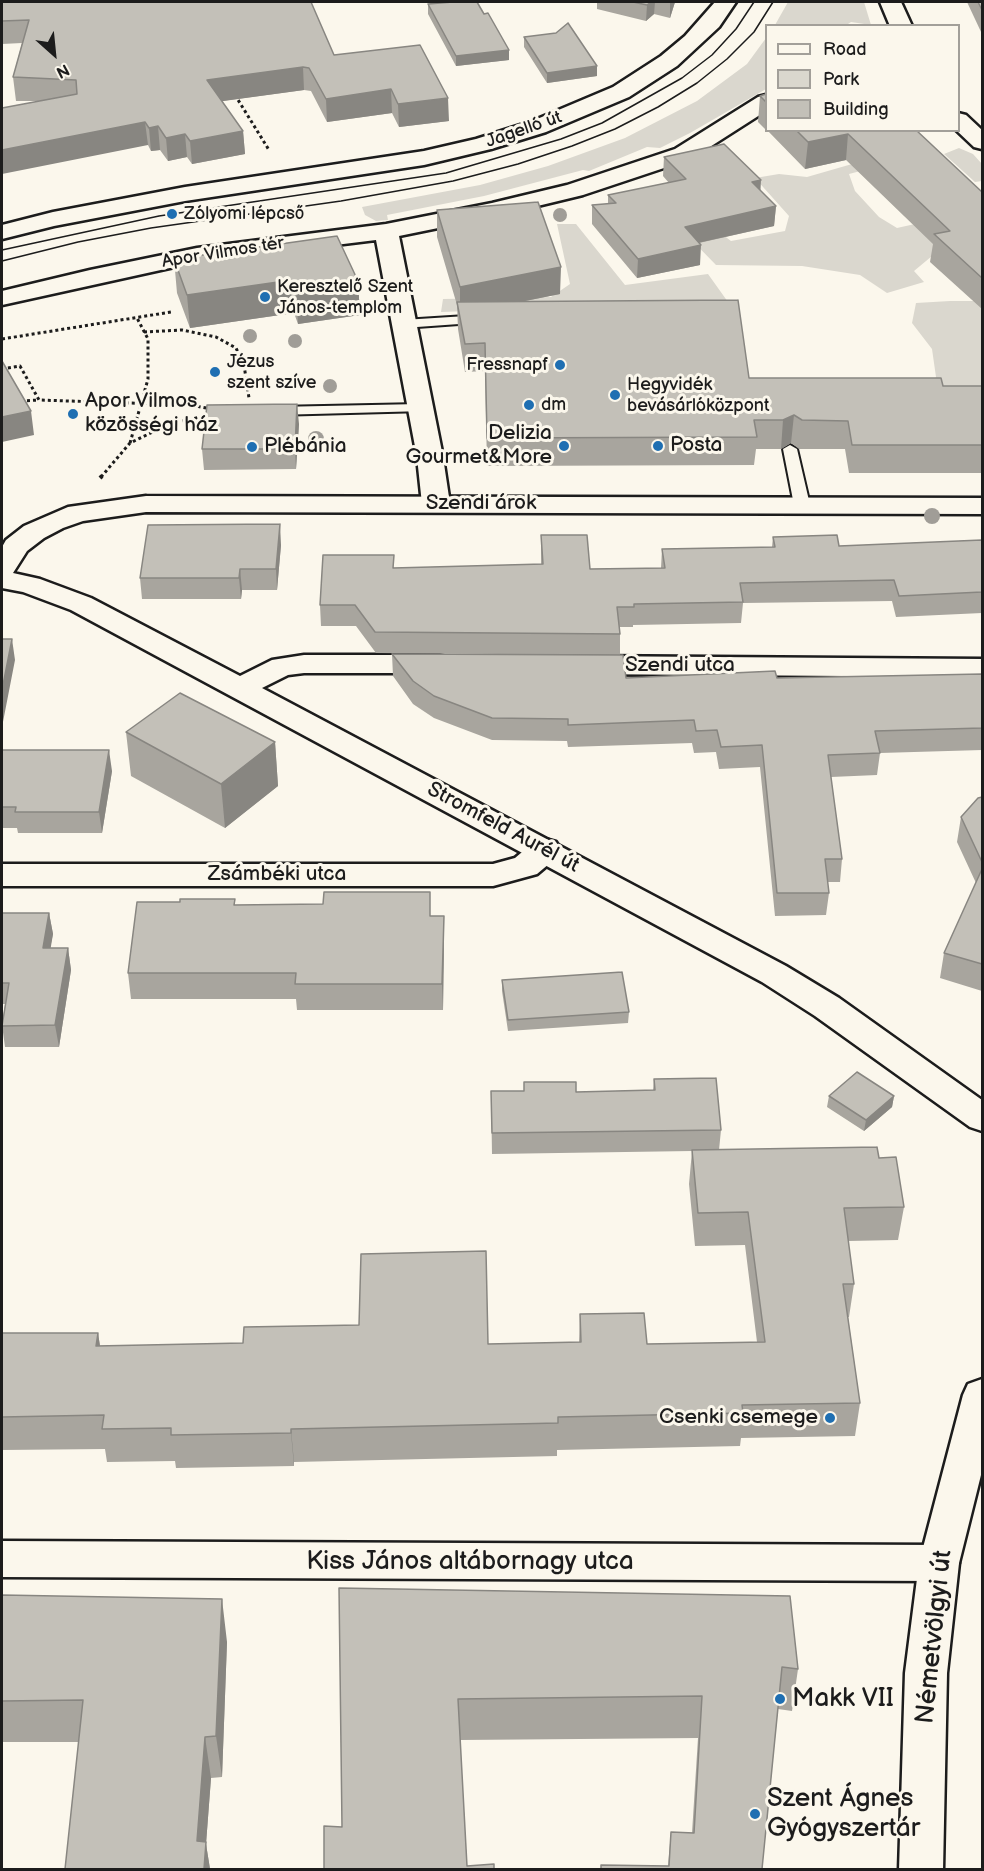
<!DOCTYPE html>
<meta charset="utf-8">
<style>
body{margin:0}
#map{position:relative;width:984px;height:1871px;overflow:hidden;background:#fbf7ec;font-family:"Balsamiq Sans",sans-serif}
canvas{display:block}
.frame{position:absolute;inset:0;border:3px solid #1c1c1c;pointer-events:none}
.legend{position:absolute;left:765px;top:24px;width:195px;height:108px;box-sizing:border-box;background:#fbf7ec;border:2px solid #a29f99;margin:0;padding:8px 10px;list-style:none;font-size:18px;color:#1c1c1c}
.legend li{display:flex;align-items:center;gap:12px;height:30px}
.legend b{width:30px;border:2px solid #a29f99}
.north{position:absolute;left:24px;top:24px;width:60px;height:60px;-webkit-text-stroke:4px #fbf7ec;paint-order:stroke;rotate:153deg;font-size:16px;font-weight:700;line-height:24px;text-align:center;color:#1c1c1c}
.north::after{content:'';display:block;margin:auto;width:21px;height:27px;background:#1c1c1c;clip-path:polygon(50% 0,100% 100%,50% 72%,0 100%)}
</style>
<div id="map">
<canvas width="984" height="1871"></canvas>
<div class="frame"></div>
<ul class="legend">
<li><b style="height:8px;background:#fbf7ec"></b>Road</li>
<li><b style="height:16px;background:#dad7ce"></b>Park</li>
<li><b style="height:16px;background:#c3c0b8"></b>Building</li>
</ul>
<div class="north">N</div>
</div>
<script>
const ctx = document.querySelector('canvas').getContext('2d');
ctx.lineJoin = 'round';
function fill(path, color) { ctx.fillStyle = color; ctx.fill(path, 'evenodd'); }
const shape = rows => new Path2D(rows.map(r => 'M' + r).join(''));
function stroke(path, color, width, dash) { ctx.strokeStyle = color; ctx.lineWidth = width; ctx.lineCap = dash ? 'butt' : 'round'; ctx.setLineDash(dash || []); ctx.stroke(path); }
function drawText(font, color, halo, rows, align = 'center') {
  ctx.font = font + ' "Balsamiq Sans",sans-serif'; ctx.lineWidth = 6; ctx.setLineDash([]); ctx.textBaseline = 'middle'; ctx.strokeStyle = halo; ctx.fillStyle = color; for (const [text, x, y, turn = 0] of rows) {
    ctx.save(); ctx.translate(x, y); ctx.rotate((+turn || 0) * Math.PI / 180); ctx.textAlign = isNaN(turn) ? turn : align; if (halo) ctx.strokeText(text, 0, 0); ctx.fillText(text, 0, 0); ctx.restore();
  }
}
fill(shape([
 [788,2,864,2,871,25,851,22,845,26,775,25],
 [766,38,766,89,690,133,660,148,647,147,589,171,583,170,484,196,387,215,388,220,376,221,365,215,362,207,480,185,548,166,625,138,697,101,747,64],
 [918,145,918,156,849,174,855,191,879,217,897,228,960,214,944,246,914,271,924,282,887,293,860,275,802,266,716,265,675,223,662,189,731,241,785,231,789,216,755,178,779,174,807,177],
 [959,148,973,154,982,164,982,181,975,182,944,154],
 [557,224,576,224,625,285,708,274,728,302,441,312,443,299,551,297,570,284],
 [950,301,982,301,982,402,923,397,936,377,932,349,912,323,916,303]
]), '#dad7ce');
const lane = shape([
 [482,315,489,319,487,322,403,328,396,324,403,320,482,315],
 [420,404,425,405,427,408,425,411,275,415,268,411,275,407,420,404],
 [790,445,797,449,810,505,802,510,794,505,783,449,790,445]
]);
const street = shape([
 [715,2,736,2,719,27,677,66,629,97,546,132,491,149,424,165,185,201,54,226,2,239,2,225,53,212,185,187,424,151,476,139,530,122,613,87,661,56,685,36,715,2],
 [766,95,766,111,691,159,583,195,492,217,399,236,443,457,450,504,446,510,436,512,426,510,422,504,417,457,376,240,197,262,2,305,2,291,90,270,197,248,386,224,492,203,567,185,675,149,758,97,766,95],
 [545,839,556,842,561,850,556,858,537,874,493,886,2,886,2,864,493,864,515,858,534,842,545,839],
 [2,1541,939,1545,953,1551,959,1563,953,1575,939,1581,2,1577,2,1541]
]);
const secondary = shape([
 [880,2,901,2,912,26,890,26,880,2],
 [958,113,966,115,982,130,982,149,974,147,956,130,958,130,958,113],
 [146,496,982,498,982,514,146,512,83,521,63,528,44,538,27,551,13,573,40,579,91,598,240,676,272,660,304,655,437,655,447,657,452,664,447,671,437,673,304,673,288,675,262,688,786,966,839,998,982,1100,982,1131,970,1127,815,1016,762,982,71,610,23,592,2,588,2,547,6,540,24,526,68,507,146,496],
 [578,656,982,659,982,677,578,674,568,672,563,665,568,658,578,656],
 [982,1379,982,1471,959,1563,947,1673,943,1870,899,1870,905,1673,919,1563,963,1395,968,1384,982,1379]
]);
stroke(lane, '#1c1c1c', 4);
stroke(street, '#1c1c1c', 5);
stroke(secondary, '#1c1c1c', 5);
stroke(shape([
 [235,95,269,150],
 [144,332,182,330,216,337,236,348,244,365,249,398],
 [2,339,171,312],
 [2,369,20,366,39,400,191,405,211,409],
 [21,401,39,400],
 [130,443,148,379,148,339,137,318],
 [101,477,130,443,169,424,210,415]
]), '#1c1c1c', 3, [3, 3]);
stroke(shape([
 [100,478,102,476]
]), '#1c1c1c', 4, [4.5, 4.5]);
fill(lane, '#fbf7ec');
fill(street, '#fbf7ec');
fill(secondary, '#fbf7ec');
stroke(shape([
 [2,250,159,216,446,173,561,139,602,123,682,78,712,55,736,29,754,2],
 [2,261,78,242,151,228,341,201,453,181,518,164,572,146,615,129,658,107,697,83,727,59,754,32,773,2]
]), '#1c1c1c', 1.5);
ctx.fillStyle = '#a09d97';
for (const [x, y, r] of [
 [560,215,7],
 [250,336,7],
 [295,341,7],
 [330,386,7],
 [316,439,8],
 [932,516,8]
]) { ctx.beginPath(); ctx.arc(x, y, r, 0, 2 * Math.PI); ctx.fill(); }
fill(shape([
 [2,2,334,55,449,121,399,127,392,113,327,122,311,91,304,90,222,101,243,131,245,154,192,164,187,157,168,161,160,150,151,151,148,145,36,101,16,101,13,77,22,43,2,44],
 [597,2,675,2,670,18,654,14,646,21,597,9],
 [967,2,982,2,982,34],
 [428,4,484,14,509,50,509,60,456,66,428,14],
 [524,37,597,76,547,83,524,47],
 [766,94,766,130,758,122,760,96],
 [767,130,916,130,982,192,982,309,930,262,933,244,846,160,805,169],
 [664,157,760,191,776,206,774,226,699,243,700,265,637,278,592,224,592,205,608,204,608,195,669,183,663,176],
 [437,210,560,294,525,301,749,378,943,386,982,386,982,473,849,473,845,449,799,449,791,443,781,449,756,449,754,465,487,466,485,371,465,372,458,329,457,305,437,237],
 [174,259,358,281,360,315,298,324,294,313,190,328,177,293],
 [299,424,296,469,204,470,202,449],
 [541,535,590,569,661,568,662,549,772,547,773,537,839,546,982,540,982,613,896,617,892,601,743,603,741,623,633,625,633,627,620,627,620,655,376,653,356,626,321,626,320,605,394,568,541,564],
 [281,545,277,590,242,590,241,599,142,599,140,578],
 [392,654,626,678,777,678,982,674,982,750,880,753,877,775,831,777,842,859,840,882,827,882,829,893,826,915,775,916,760,767,719,769,716,752,694,753,692,743,568,747,567,741,492,740,434,718,413,704,393,676],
 [126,732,275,742,278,786,225,828,131,776],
 [2,750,112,771,102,833,18,833,17,828,2,828],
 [982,797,982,991,940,978,944,953,976,883,957,842,961,817],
 [235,905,431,916,444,916,443,1010,297,1010,296,999,131,999,128,973],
 [2,913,49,913,53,934,50,948,68,948,71,970,59,1047,5,1047,2,1025,5,1004,2,1004],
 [502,980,629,1012,628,1023,508,1031,502,991],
 [654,1079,721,1130,719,1150,879,1158,904,1207,898,1240,848,1241,854,1284,849,1317,848,1317,860,1403,855,1436,741,1438,740,1446,557,1450,557,1456,294,1462,294,1466,176,1468,175,1461,107,1462,105,1449,2,1450,2,1333,98,1333,100,1346,488,1344,579,1342,580,1314,647,1344,757,1342,745,1245,695,1246,689,1184,692,1151,492,1154,491,1091,576,1092,653,1090],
 [829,1096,894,1096,892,1107,864,1131,827,1107],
 [339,1588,798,1669,792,1711,778,1709,762,1869,668,1866,671,1832,692,1833,698,1738,460,1740,467,1866,324,1869,342,1827],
 [2,1595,227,1642,222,1777,211,1778,206,1844,210,1869,78,1742,2,1742]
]), '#a8a59e');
fill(shape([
 [651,2,655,2,654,14,646,21,647,5],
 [670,2,675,2,670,18],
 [509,50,509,60,456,66,456,56],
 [597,66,597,76,547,83,547,73],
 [303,67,304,90,209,103,207,80],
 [391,89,392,113,327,122,326,99],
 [448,98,449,121,399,127,398,104],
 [145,122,148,145,2,174,2,150],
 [158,126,160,150,151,151,149,128],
 [243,131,245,154,192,164,190,141],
 [185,134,187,157,168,161,166,138],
 [848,134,846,160,805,169,808,142],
 [761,180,760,200,752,182],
 [776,206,774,226,684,246,685,227],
 [701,245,700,265,637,278,638,259],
 [561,267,560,294,460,314,460,287],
 [292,280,294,313,190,328,187,295],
 [358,281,360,315,298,324,296,290],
 [297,404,299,424,296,469,295,449],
 [31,411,34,435,2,442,2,417],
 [794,415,791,443,781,449,783,420],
 [280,524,281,545,277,590,276,569],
 [240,569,242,590,241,599,239,578],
 [12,639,15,660,2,727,2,690],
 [275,742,278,786,225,828,221,784],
 [109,750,112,771,102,833,99,812],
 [49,913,53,934,47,970,43,948],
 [444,916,444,942,443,1010,442,984],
 [68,948,71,970,59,1047,55,1025],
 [894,1096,892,1107,864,1131,866,1120],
 [98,1333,103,1366,96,1346],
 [291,1429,294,1462,294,1466,291,1433],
 [222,1599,227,1642,222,1777,216,1736],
 [205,1737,211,1778,206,1844,210,1869,202,1869,197,1841]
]), '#888681');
const building = shape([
 [2,2,311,2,334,55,420,45,448,98,398,104,391,89,326,99,309,68,303,67,207,80,243,131,190,141,185,134,166,138,158,126,149,128,145,122,2,150,2,108,77,94,76,80,13,77,29,20,2,21,2,2],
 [453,2,477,2,484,14,488,13,509,50,456,56,428,4,453,2],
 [633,2,651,2,647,5,633,2],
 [978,2,982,2,982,10,978,2],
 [568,23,597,66,547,73,524,37,556,33,568,23],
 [766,94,766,102,760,96,766,94],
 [796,130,916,130,982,192,982,278,934,234,950,231,848,134,808,142,796,130],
 [724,144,761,180,752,182,776,206,685,227,701,245,638,259,592,205,616,203,608,195,686,179,664,157,724,144],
 [538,202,561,267,460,287,437,210,538,202],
 [337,236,358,281,296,290,292,280,187,295,174,259,337,236],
 [738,300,749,378,941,378,943,386,982,386,982,445,852,445,848,421,802,420,794,415,783,420,754,420,757,437,487,438,485,343,465,344,457,302,738,300],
 [2,361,31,411,2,417,2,361],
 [297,404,295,449,202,449,207,405,297,404],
 [280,524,276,569,240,569,239,578,140,578,148,525,280,524],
 [541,535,587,535,590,569,665,568,662,549,775,547,773,537,837,535,839,546,982,540,982,592,899,596,894,580,740,583,743,602,634,604,634,607,617,607,620,634,375,632,355,605,320,605,323,555,394,555,393,568,543,564,541,535],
 [2,639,12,639,2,690,2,639],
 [392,654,623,655,626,678,775,671,777,678,982,674,982,728,875,731,880,753,828,755,842,859,825,859,829,893,777,893,762,745,721,747,717,730,696,731,694,720,568,725,568,719,492,718,434,696,413,681,392,654],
 [180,693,275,742,221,784,126,732,180,693],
 [2,750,109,750,99,812,15,812,16,807,2,807,2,750],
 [982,797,982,862,961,817,978,798,982,797],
 [982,869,982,964,944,953,982,869],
 [324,892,430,892,430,916,444,916,442,984,295,984,296,973,128,973,137,902,180,902,180,899,235,899,234,905,323,904,324,892],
 [2,913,49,913,43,948,68,948,55,1025,2,1026,9,983,2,983,2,913],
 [622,972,629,1012,508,1020,502,980,622,972],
 [857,1072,894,1096,866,1120,829,1096,857,1072],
 [716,1078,721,1130,492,1133,491,1091,524,1091,524,1082,576,1082,576,1092,655,1090,654,1079,716,1078],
 [877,1147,879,1158,896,1157,904,1207,844,1208,854,1284,843,1284,860,1403,742,1405,743,1413,558,1417,558,1423,291,1429,291,1433,171,1435,171,1428,102,1429,104,1415,2,1417,2,1333,98,1333,96,1346,243,1343,244,1327,359,1325,361,1254,486,1251,488,1344,581,1342,580,1314,644,1313,647,1344,765,1342,748,1212,698,1213,692,1150,877,1147],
 [339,1588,790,1596,798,1669,782,1667,762,1869,601,1869,601,1865,669,1866,671,1832,694,1833,702,1696,458,1699,467,1866,494,1864,494,1869,324,1869,324,1826,342,1827,339,1588],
 [2,1595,222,1599,216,1736,205,1737,197,1841,206,1842,204,1869,65,1869,83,1700,2,1701,2,1595]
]);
fill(building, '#c3c0b8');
stroke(building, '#888681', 1.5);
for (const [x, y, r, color] of [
 [172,214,6,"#1f6fb2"],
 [265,297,6,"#1f6fb2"],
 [560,365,6,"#1f6fb2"],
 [215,372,6,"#1f6fb2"],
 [615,395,6,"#1f6fb2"],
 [529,405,6,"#1f6fb2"],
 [73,414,6,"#1f6fb2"],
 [564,446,6,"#1f6fb2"],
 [658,446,6,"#1f6fb2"],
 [252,447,6,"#1f6fb2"],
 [830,1418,6,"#1f6fb2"],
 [780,1699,6,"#1f6fb2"],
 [755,1814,6,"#1f6fb2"]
]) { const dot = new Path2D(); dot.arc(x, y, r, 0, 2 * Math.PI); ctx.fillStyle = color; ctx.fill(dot); stroke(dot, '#fbf7ec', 2); }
drawText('18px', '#1c1c1c', '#fbf7ec', [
 ["Jagelló út",524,130,-19],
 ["Apor Vilmos tér",223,253,-9]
]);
drawText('18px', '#1c1c1c', '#fbf7ec', [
 ["Zólyomi lépcső",184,214],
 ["Keresztelő Szent",277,287],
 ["János-templom",277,308],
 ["Jézus",227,362],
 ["szent szíve",227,383],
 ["Fressnapf",548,365,"right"],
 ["Hegyvidék",627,385],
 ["bevásárlóközpont",627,406],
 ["dm",541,405]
], 'left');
drawText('21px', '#1c1c1c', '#fbf7ec', [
 ["Apor Vilmos",85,402],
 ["közösségi ház",85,426],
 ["Delizia",552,434,"right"],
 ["Gourmet&More",552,458,"right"],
 ["Posta",670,446],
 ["Plébánia",264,447],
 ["Csenki csemege",818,1418,"right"]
], 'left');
drawText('21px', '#1c1c1c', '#fbf7ec', [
 ["Szendi árok",481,504],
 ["Szendi utca",680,666],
 ["Stromfeld Aurél út",503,828,28],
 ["Zsámbéki utca",277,875]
]);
drawText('26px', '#1c1c1c', '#fbf7ec', [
 ["Kiss János altábornagy utca",470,1562],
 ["Németvölgyi út",935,1637,-84]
]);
drawText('26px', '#1c1c1c', '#fbf7ec', [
 ["Makk VII",792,1699],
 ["Szent Ágnes",767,1799],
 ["Gyógyszertár",767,1829]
], 'left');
</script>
